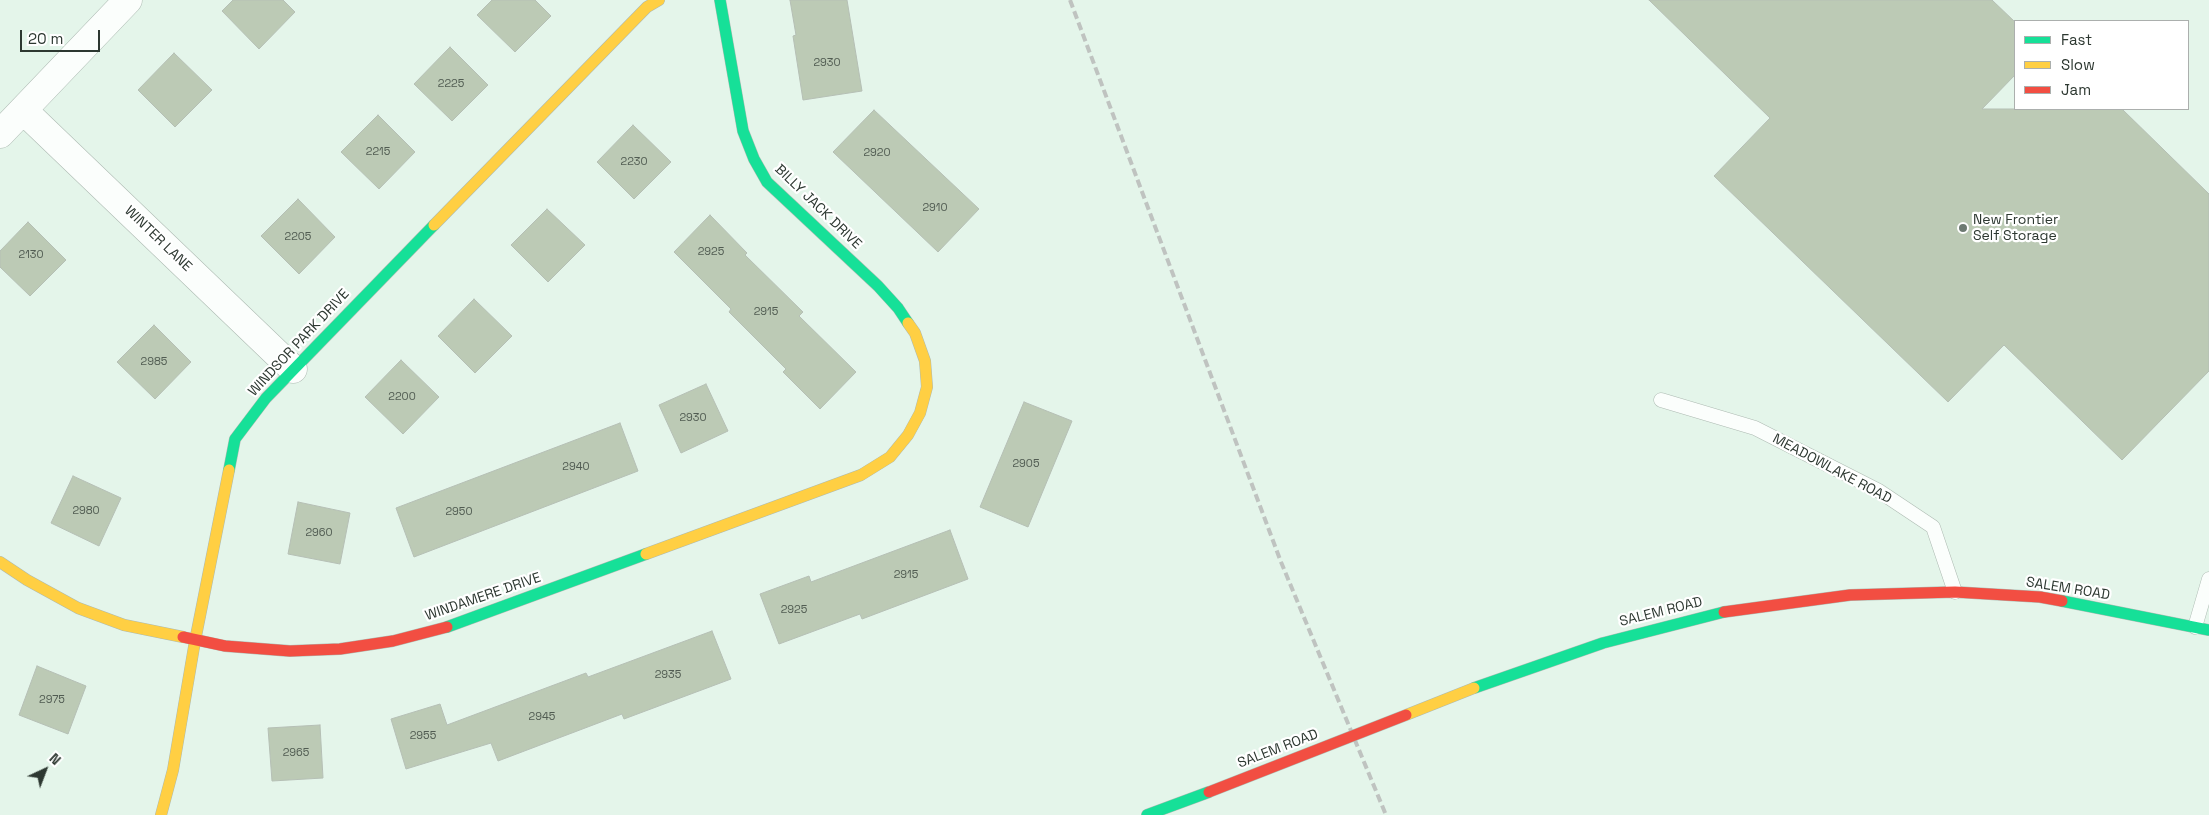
<!DOCTYPE html>
<style>
body{margin:0}
#map{position:relative;width:2209px;height:815px;overflow:hidden;background:#e4f5ea;font-family:"Space Grotesk",sans-serif}
canvas{display:block}
.legend{position:absolute;left:2014px;top:20px;width:175px;height:90px;box-sizing:border-box;background:#fff;border:1px solid #abafad;margin:0;padding:6px 9px;list-style:none;font-size:15px;color:#2d3831}
.legend li{display:flex;align-items:center;gap:10px;height:25px}
.legend b{width:25px;border:1px solid #abafad}
.north{position:absolute;left:20px;top:745px;width:50px;height:50px;-webkit-text-stroke:4px #fff;paint-order:stroke;rotate:43deg;font-size:14px;font-weight:700;line-height:20px;text-align:center;color:#2d3831}
.north::after{content:'';display:block;margin:auto;width:18px;height:22px;background:#2d3831;clip-path:polygon(50% 0,100% 100%,50% 72%,0 100%)}
.scale{position:absolute;left:20px;top:30px;width:80px;height:22px;box-sizing:border-box;border:2px solid #2d3831;border-top:0;padding-left:6px;font-size:15px;line-height:18px;white-space:nowrap;color:#2d3831;-webkit-text-stroke:4px #fff;paint-order:stroke}
</style>
<div id="map">
<canvas width="2209" height="815"></canvas>
<ul class="legend">
<li><b style="height:6px;background:#16e098"></b>Fast</li>
<li><b style="height:6px;background:#ffcf43"></b>Slow</li>
<li><b style="height:6px;background:#f24e42"></b>Jam</li>
</ul>
<div class="north">N</div>
<div class="scale">20 m</div>
</div>
<script>
const ctx = document.querySelector('canvas').getContext('2d');
ctx.lineJoin = 'round';
function fill(path, color) { ctx.fillStyle = color; ctx.fill(path, 'evenodd'); }
const shape = rows => new Path2D(rows.map(r => 'M' + r).join(''));
function stroke(path, color, width, dash) { ctx.strokeStyle = color; ctx.lineWidth = width; ctx.lineCap = dash ? 'butt' : 'round'; ctx.setLineDash(dash || []); ctx.stroke(path); }
function drawText(font, color, halo, rows, align = 'center') {
  ctx.font = font + ' "Space Grotesk",sans-serif'; ctx.lineWidth = 4.5; ctx.setLineDash([]); ctx.textBaseline = 'middle'; ctx.strokeStyle = halo; ctx.fillStyle = color; for (const [text, x, y, turn = 0] of rows) {
    ctx.save(); ctx.translate(x, y); ctx.rotate((+turn || 0) * Math.PI / 180); ctx.textAlign = isNaN(turn) ? turn : align; if (halo) ctx.strokeText(text, 0, 0); ctx.fillText(text, 0, 0); ctx.restore();
  }
}
const building = shape([
 [233,0,283,0,295,12,259,49,222,11,233,0],
 [492,0,535,0,551,16,515,52,477,15,492,0],
 [790,0,847,0,862,91,803,100,793,36,796,35,790,0],
 [1649,0,1992,0,2015,22,2015,75,1982,109,2122,109,2209,194,2209,371,2122,460,2004,345,1948,402,1714,176,1770,118,1649,0],
 [450,47,488,85,452,121,414,84,450,47],
 [174,53,212,90,175,127,138,90,174,53],
 [874,110,979,209,938,252,833,152,874,110],
 [378,115,415,152,379,189,341,152,378,115],
 [633,125,671,162,634,199,597,162,633,125],
 [298,199,335,237,299,274,261,236,298,199],
 [547,209,585,245,548,282,511,245,547,209],
 [710,215,747,253,745,255,803,312,799,316,856,372,820,409,783,372,786,369,729,312,731,309,674,252,710,215],
 [28,222,66,260,30,296,0,267,0,251,28,222],
 [474,299,512,336,475,373,438,336,474,299],
 [154,325,191,362,155,399,117,362,154,325],
 [401,360,439,397,403,434,365,397,401,360],
 [706,384,728,431,681,453,659,405,706,384],
 [1024,402,1072,421,1028,527,980,507,1024,402],
 [620,423,638,471,414,557,396,508,620,423],
 [73,476,121,498,99,546,51,523,73,476],
 [298,502,350,513,340,564,288,554,298,502],
 [950,530,968,579,862,619,860,614,779,644,760,594,809,576,811,582,950,530],
 [712,631,731,679,624,719,622,714,498,761,491,743,406,769,391,719,440,704,447,725,586,673,588,677,712,631],
 [37,666,86,686,68,734,19,715,37,666],
 [320,725,323,778,272,781,268,728,320,725]
]);
fill(building, '#bccab5');
stroke(building, '#b5bfb5', 1);
const lane = shape([
 [1661,400,1755,428,1879,491,1933,527,1955,592],
 [2195,627,2209,579]
]);
const street = shape([
 [23,110,293,369],
 [0,134,128,0]
]);
const fast = shape([
 [720,0,743,131,754,159,767,182,878,286,898,308,908,323],
 [229,470,235,439,266,398,434,225],
 [2062,601,2209,630],
 [447,627,646,554],
 [1474,688,1603,643,1724,612],
 [1147,815,1209,792]
]);
const slow = shape([
 [434,225,647,7,659,0],
 [646,554,861,475,890,457,908,435,920,413,927,387,925,361,915,333,908,323],
 [0,562,27,580,78,608,124,625,183,637],
 [161,815,173,770,195,641,229,470]
]);
const jam = shape([
 [1724,612,1850,595,1955,592,2040,597,2062,601],
 [183,637,225,646,290,651,340,649,393,641,447,627]
]);
stroke(lane, '#adbab2', 15);
stroke(street, '#adbab2', 29);
stroke(fast, '#adbab2', 12);
stroke(slow, '#adbab2', 12);
stroke(jam, '#adbab2', 12);
stroke(lane, '#fbfefc', 14);
stroke(street, '#fbfefc', 28);
stroke(fast, '#16e098', 11);
stroke(slow, '#ffcf43', 11);
stroke(jam, '#f24e42', 11);
stroke(shape([
 [1070,0,1281,562,1386,815]
]), '#bfc3c0', 4, [8, 4]);
const slowBridge = shape([
 [1406,715,1474,688]
]);
const jamBridge = shape([
 [1209,792,1406,715]
]);
stroke(slowBridge, '#adbab2', 12, []);
stroke(jamBridge, '#adbab2', 12, []);
stroke(slowBridge, '#ffcf43', 11);
stroke(jamBridge, '#f24e42', 11);
for (const [x, y, r, color] of [
 [1963,228,5,"#6d7a72"]
]) { const dot = new Path2D(); dot.arc(x, y, r, 0, 2 * Math.PI); ctx.fillStyle = color; ctx.fill(dot); stroke(dot, '#fff', 2); }
drawText('11px', '#515c52', null, [
 ["2930",827,63],
 ["2225",451,84],
 ["2215",378,152],
 ["2920",877,153],
 ["2230",634,162],
 ["2910",935,208],
 ["2205",298,237],
 ["2925",711,252],
 ["2130",31,255],
 ["2915",766,312],
 ["2985",154,362],
 ["2200",402,397],
 ["2930",693,418],
 ["2905",1026,464],
 ["2940",576,467],
 ["2980",86,511],
 ["2950",459,512],
 ["2960",319,533],
 ["2915",906,575],
 ["2925",794,610],
 ["2935",668,675],
 ["2975",52,700],
 ["2945",542,717],
 ["2955",423,736],
 ["2965",296,753]
]);
drawText('14px', '#2d3831', '#fff', [
 ["BILLY JACK DRIVE",818,207,44],
 ["WINTER LANE",158,239,44],
 ["WINDSOR PARK DRIVE",299,343,-47],
 ["MEADOWLAKE ROAD",1832,469,28],
 ["SALEM ROAD",2068,589,9],
 ["WINDAMERE DRIVE",483,597,-19],
 ["SALEM ROAD",1661,612,-14],
 ["SALEM ROAD",1278,749,-21]
]);
drawText('14px', '#2d3831', '#fff', [
 ["New Frontier",1973,220],
 ["Self Storage",1973,236]
], 'left');
</script>
